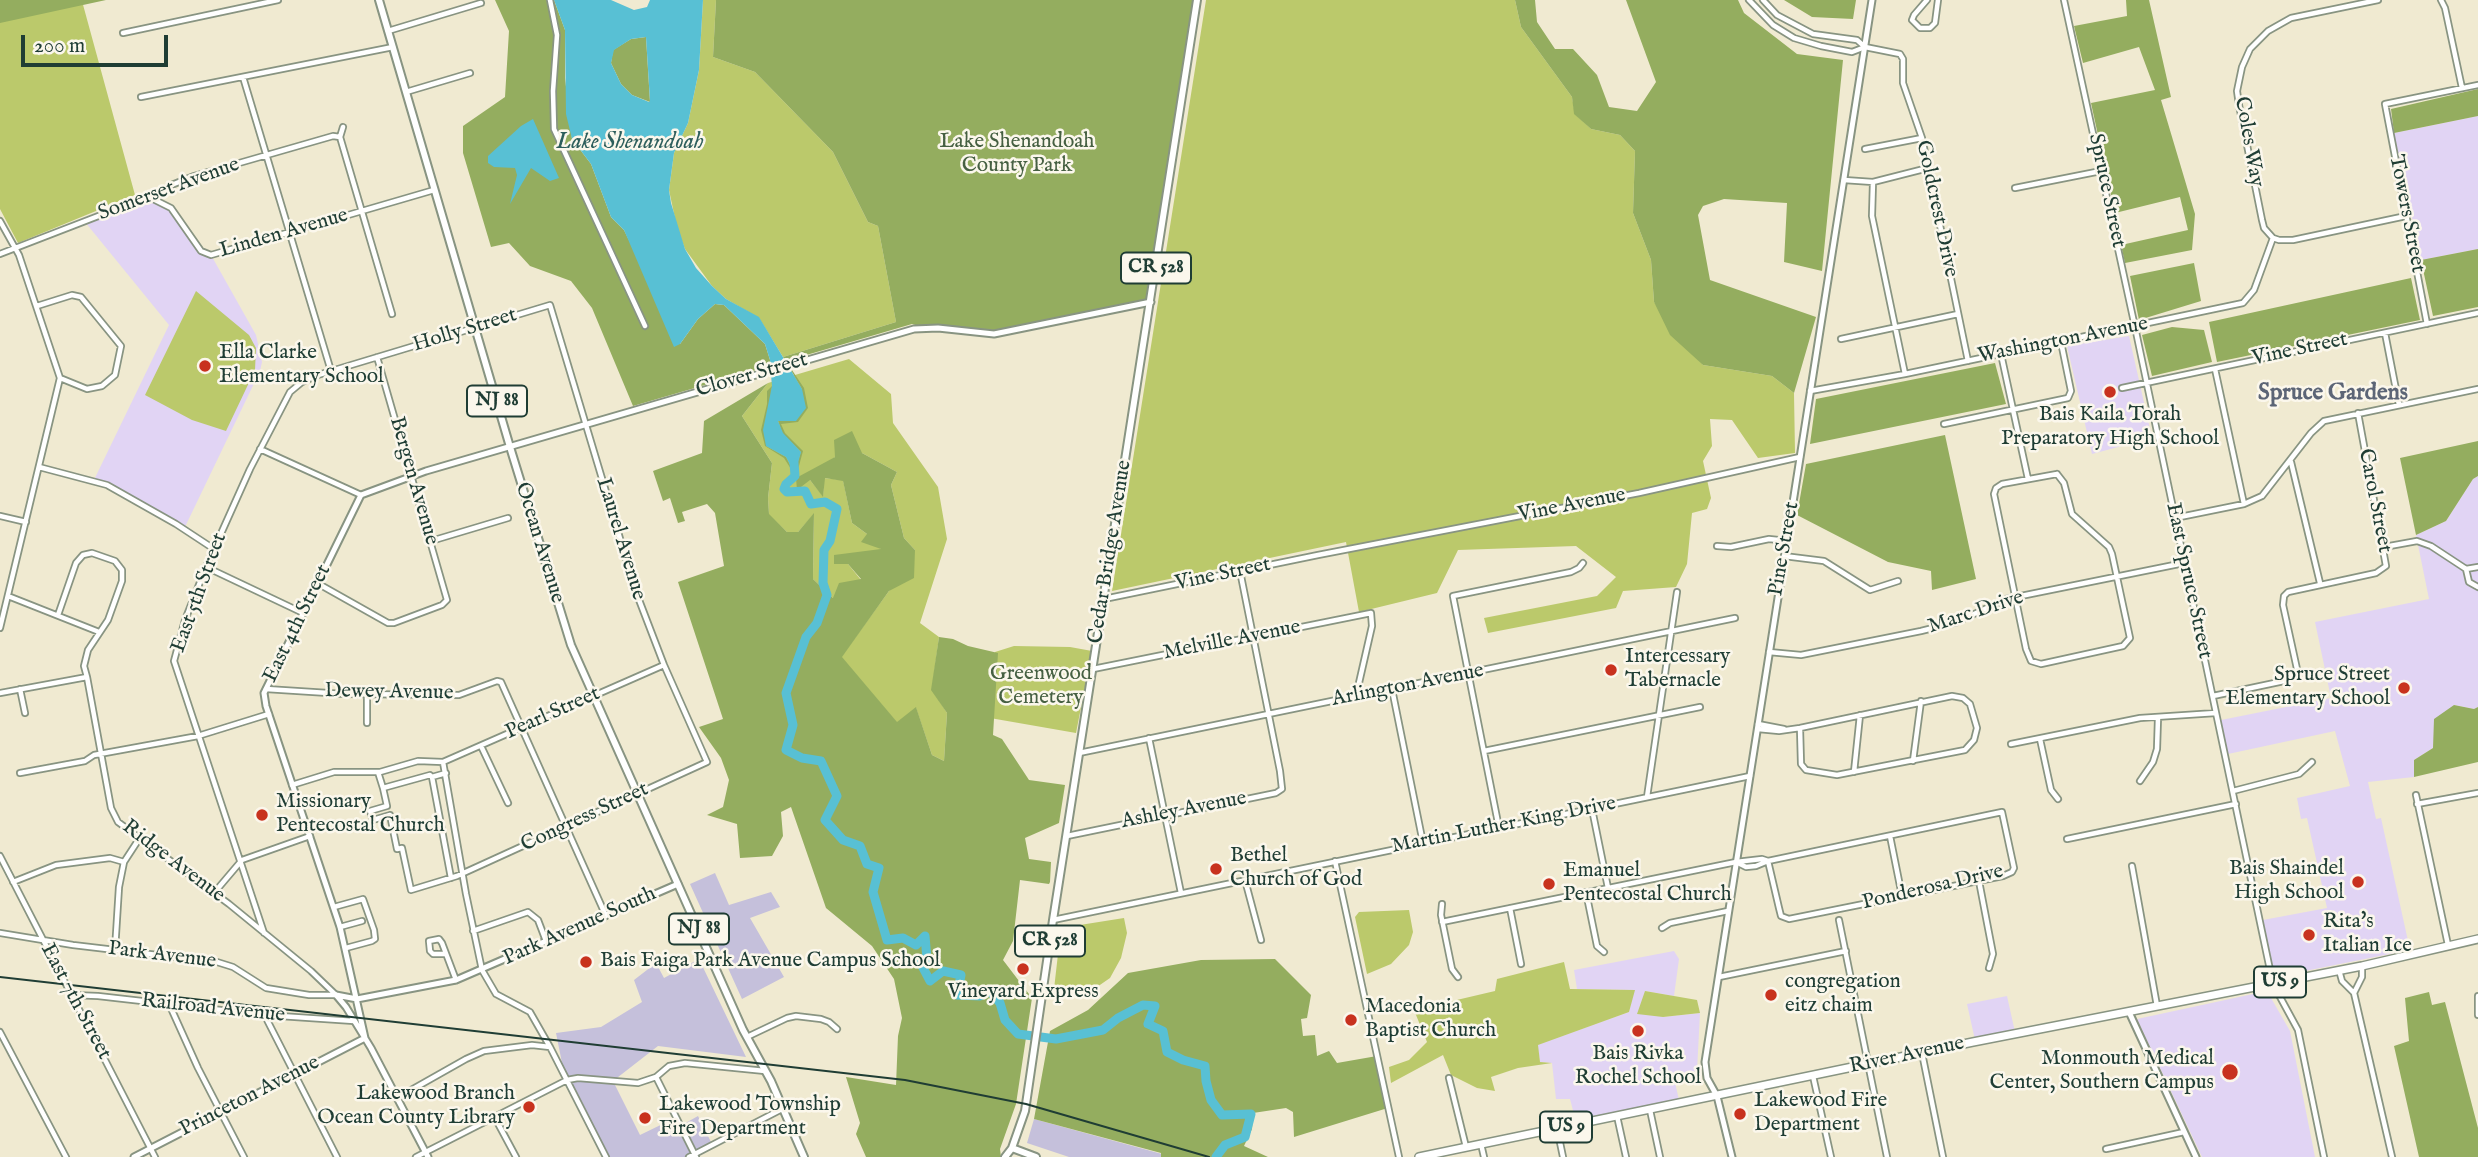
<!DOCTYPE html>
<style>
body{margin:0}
#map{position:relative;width:2478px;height:1157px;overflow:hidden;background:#f0ead1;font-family:"IM FELL English",serif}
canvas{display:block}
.scale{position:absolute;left:21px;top:35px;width:147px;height:32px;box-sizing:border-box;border:4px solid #1f3d34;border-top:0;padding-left:9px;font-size:21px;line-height:24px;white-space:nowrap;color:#1f3d34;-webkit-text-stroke:5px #fbf7ec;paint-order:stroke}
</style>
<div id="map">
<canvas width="2478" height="1157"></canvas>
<div class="scale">200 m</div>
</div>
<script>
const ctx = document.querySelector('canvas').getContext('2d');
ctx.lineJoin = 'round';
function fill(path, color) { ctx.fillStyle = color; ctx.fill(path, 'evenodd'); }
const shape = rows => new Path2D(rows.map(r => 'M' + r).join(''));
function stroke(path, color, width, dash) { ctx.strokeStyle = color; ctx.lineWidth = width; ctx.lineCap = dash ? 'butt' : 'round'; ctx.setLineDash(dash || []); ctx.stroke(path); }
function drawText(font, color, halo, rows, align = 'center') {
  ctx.font = font + ' "IM FELL English",serif'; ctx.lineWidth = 5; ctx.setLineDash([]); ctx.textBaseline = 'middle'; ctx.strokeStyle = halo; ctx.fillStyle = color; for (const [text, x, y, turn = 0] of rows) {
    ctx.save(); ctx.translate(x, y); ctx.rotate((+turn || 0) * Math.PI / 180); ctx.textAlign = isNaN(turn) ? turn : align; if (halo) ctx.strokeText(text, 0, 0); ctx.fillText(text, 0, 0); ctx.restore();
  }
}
fill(shape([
 [2478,116,2478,249,2421,260,2394,133],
 [145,198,171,208,195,244,211,255,256,335,262,362,260,371,184,529,107,485,93,482,169,325,85,222],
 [2129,336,2152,438,2092,454,2067,346],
 [2478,476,2478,707,2474,709,2454,705,2433,748,2414,760,2414,777,2368,782,2376,819,2381,818,2410,950,2275,977,2263,920,2327,908,2307,818,2301,819,2297,798,2350,786,2335,731,2228,754,2221,720,2331,698,2315,622,2429,599,2416,535,2446,521,2473,479],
 [1674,951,1679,959,1674,996,1645,991,1663,1017,1700,1013,1697,1071,1674,1078,1679,1100,1576,1122,1570,1099,1556,1099,1552,1063,1540,1062,1537,1045,1629,1012,1634,990,1577,989,1574,970],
 [2267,991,2290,1031,2315,1157,2202,1157,2137,1019],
 [2007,996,2015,1032,1975,1040,1967,1004]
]), '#e1d4f4');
fill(shape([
 [715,873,729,905,771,892,780,907,750,918,784,977,742,999,690,884],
 [699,959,746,1057,658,1046,613,1081,640,1135,677,1117,682,1125,698,1116,712,1144,697,1153,699,1157,605,1157,565,1078,556,1033,601,1027,642,1002,634,980,656,963,664,978],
 [1034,1119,1162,1154,1161,1157,1069,1157,1027,1143]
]), '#c5c0db');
fill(shape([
 [0,0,82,1,135,195,18,243,0,209],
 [703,0,716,0,713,57,755,72,833,152,868,222,878,226,896,322,783,357,759,318,726,299,712,286,685,249,677,228,669,190,674,153,688,123,699,70],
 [1206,0,1515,0,1521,27,1572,97,1575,114,1591,129,1620,135,1635,151,1633,213,1651,260,1654,302,1703,365,1772,376,1794,393,1795,453,1758,458,1732,420,1710,419,1712,446,1703,461,1711,498,1707,509,1692,513,1687,564,1676,587,1623,591,1616,608,1488,633,1484,618,1597,596,1616,577,1576,546,1458,550,1437,593,1359,612,1346,542,1112,591],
 [196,291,249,335,256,348,255,370,226,431,192,420,145,395],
 [849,359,891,394,893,423,938,487,947,539,920,623,939,637,932,689,947,713,944,761,932,755,916,708,897,723,841,657,889,591,915,550,904,538,891,485,897,472,862,453,835,457,810,480,823,496,824,478,843,480,852,523,867,534,882,550,848,564,861,580,834,599,813,579,814,514,798,532,787,532,769,515,768,498,772,463,742,416,768,383],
 [1014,646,1070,647,1092,651,1076,733,990,718,995,652],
 [1409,910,1413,932,1409,945,1391,964,1367,974,1355,917,1359,912],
 [1124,918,1127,933,1121,958,1110,978,1097,987,1077,991,1054,989,1061,928],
 [1564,962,1570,989,1635,990,1629,1012,1538,1045,1540,1062,1552,1063,1518,1068,1491,1077,1495,1091,1477,1088,1451,1075,1443,1055,1391,1083,1389,1067,1409,1060,1427,1042,1414,1010,1495,991,1497,979],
 [1645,991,1697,1000,1700,1013,1663,1017,1637,1014]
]), '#bbc96b');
fill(shape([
 [0,0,106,0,0,23],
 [495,0,554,0,565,30,565,78,572,139,591,164,611,217,624,230,680,344,698,319,715,304,724,305,765,344,770,360,772,386,766,446,786,457,794,473,801,452,782,433,778,420,802,389,783,357,896,322,878,226,868,222,833,152,755,72,713,57,716,0,1197,0,1151,302,994,334,925,328,912,324,786,361,804,388,808,408,798,422,781,424,785,433,803,451,796,477,784,458,765,446,761,430,767,404,767,391,772,386,770,366,633,406,592,308,571,281,530,266,509,243,491,247,463,153,463,126,505,97,509,31],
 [1515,0,1535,0,1537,22,1555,49,1573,49,1597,75,1609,107,1637,111,1656,82,1626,0,1738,0,1744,13,1797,54,1843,60,1822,271,1784,262,1787,203,1724,199,1703,206,1698,215,1710,280,1816,317,1794,393,1772,376,1703,365,1670,335,1654,302,1651,260,1633,213,1635,151,1620,135,1591,129,1574,114,1572,97,1521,27],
 [1784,0,1856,0,1853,19,1812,17],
 [2126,0,2149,0,2171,97,2161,100,2195,214,2192,250,2125,263,2121,245,2188,230,2180,197,2115,213,2091,103,2155,90,2139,47,2083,63,2074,26,2127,16],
 [646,37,650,102,632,95,621,84,611,63,613,50,631,39],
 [2478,89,2478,116,2394,133,2391,109],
 [2478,249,2478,307,2433,316,2421,260],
 [2194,263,2201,301,2139,320,2130,276],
 [2411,278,2420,320,2217,362,2209,322],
 [2172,327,2204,330,2212,362,2152,376,2142,335],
 [1995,363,2006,404,1810,444,1816,399],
 [768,383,742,416,772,463,768,498,769,514,787,532,798,532,814,513,813,579,833,598,839,583,861,579,848,564,834,564,834,555,881,549,861,542,867,534,852,523,843,481,825,478,823,497,810,480,797,490,796,478,835,457,834,440,852,431,862,453,897,472,891,485,904,538,915,550,914,578,889,591,842,657,897,722,916,707,932,755,944,761,947,713,931,690,939,637,953,639,968,646,998,653,993,735,1002,739,1029,780,1065,785,1059,823,1025,838,1029,859,1051,862,1050,882,1049,884,1020,880,1013,941,1003,960,1032,998,1016,1104,1000,1149,1001,1157,866,1157,856,1134,860,1123,846,1077,896,1085,898,1036,902,1018,894,979,872,946,826,908,791,807,781,812,783,836,772,856,740,858,737,824,707,815,723,807,729,780,721,758,699,727,723,719,678,582,724,566,715,513,707,504,682,512,685,521,678,523,670,498,663,501,653,471,702,453,704,421],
 [1945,435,1976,579,1932,590,1931,571,1888,562,1797,515,1806,464],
 [2478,441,2478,476,2473,479,2446,521,2416,535,2400,458],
 [2454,705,2474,709,2478,707,2478,762,2414,777,2414,760,2433,748,2434,719],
 [1275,959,1311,995,1307,1018,1301,1019,1303,1036,1315,1035,1317,1056,1329,1051,1337,1063,1377,1056,1391,1107,1294,1137,1293,1112,1286,1108,1253,1113,1252,1129,1244,1146,1268,1157,1161,1157,1161,1153,1034,1119,1050,1031,1088,1010,1128,973,1201,960],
 [2429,992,2432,1005,2445,1002,2478,1128,2478,1157,2419,1157,2394,1046,2409,1041,2405,998]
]), '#94ad5f');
fill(shape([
 [554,0,611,0,634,10,647,7,650,0,703,0,699,70,688,123,674,153,669,190,671,203,685,249,696,268,712,286,726,299,759,317,802,389,806,408,796,421,778,421,783,433,801,452,795,474,786,457,766,446,763,430,772,386,770,360,765,344,724,305,715,304,698,319,680,344,674,347,624,230,611,217,591,164,572,139,566,114,565,30],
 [646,37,650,101,649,102,632,95,621,84,611,63,614,50,631,39],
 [533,119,559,178,550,181,531,168,510,204,517,175,515,168,494,167,488,163,488,156,521,126]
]), '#58c0d4');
stroke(shape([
 [794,463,795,476,786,484,784,489,787,492,805,491,811,504,825,502,837,509,830,541,824,550,823,583,827,595,817,623,806,637,786,693,793,725,786,750,802,758,821,761,837,796,825,820,843,840,860,846,867,864,879,868,873,892,887,940,903,938,916,945,925,936,927,959,920,962,930,981,943,971,961,975,957,995,980,996,990,991,1000,1003,1005,1020,1018,1034,1056,1039,1103,1030,1118,1018,1143,1005,1155,1006,1148,1024,1163,1031,1167,1052,1183,1060,1205,1066,1206,1081,1211,1100,1222,1115,1251,1114,1245,1137,1225,1145,1216,1157]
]), '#58c0d4', 9);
const street = shape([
 [550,0,557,35,553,91,554,129,645,326],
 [1749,0,1773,25,1794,38,1821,46,1852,52,1865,47],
 [1763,0,1777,15,1813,34,1857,40,1865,47,1900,54,1903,59,1903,83,1922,138,1968,361],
 [1927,0,1914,15,1912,20,1920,28,1930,28,1935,23,1938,0],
 [2064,0,2135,327,2273,984,2298,1030,2324,1157],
 [2378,0,2291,18,2268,31,2250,49,2242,67,2237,91,2239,105,2262,220,2264,228,2273,238,2279,240,2293,240,2406,216],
 [2441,0,2445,8,2462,88],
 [388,31,481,3],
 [123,33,278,0],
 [243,77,331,371],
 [406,92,470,73],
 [141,97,393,47],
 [343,127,340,137,392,314],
 [1865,149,1922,138],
 [1844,180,1873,182,1928,168],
 [1873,182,1872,216,1905,374],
 [2015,188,2101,171],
 [155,200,169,186,194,176,333,136,340,137],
 [0,221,19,255,60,378,0,628],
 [0,254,145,198,151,198,171,208,201,251,211,255,434,190],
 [37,306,72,295,81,297,121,346,115,375,102,386,87,389,60,378],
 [2427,324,2385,104,2478,85],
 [2385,333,2399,405],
 [1841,339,1958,314],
 [2001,354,2028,479],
 [2215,369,2244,504],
 [2122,388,2478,313],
 [1810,391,1905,374,2243,303,2254,290,2273,238],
 [1944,424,2068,398,2071,391,2061,342],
 [260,449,361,495],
 [2291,462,2320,583],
 [39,467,107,485,176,524,214,549],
 [2057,474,2064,483,2072,514,2109,547,2112,554,2130,638,2123,646,2041,664,2031,661,2026,649,1994,494,1996,488,2002,484,2057,474],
 [0,516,26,522],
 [2175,518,2244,504,2262,496,2311,433,2324,421,2478,389],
 [431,541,508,518],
 [1717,546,1731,547,1769,539,1788,541],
 [2384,547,2417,541,2431,546,2466,569,2469,582,2478,587],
 [1784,556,1824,561,1870,590,1898,581],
 [206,567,303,613],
 [2466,569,2478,567],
 [317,583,388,623,394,623,442,605,447,600,377,357],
 [8,596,99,632],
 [1104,599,1318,555,1639,493,1800,457],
 [58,615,76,563,83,555,92,553,115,561,122,570,122,581,108,620,88,650,84,666,87,677],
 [1769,652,1801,655,1921,631,1957,622,2006,599,2184,563],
 [1093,669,1371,613,1372,626,1356,696],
 [20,689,25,713],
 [266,689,344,694,459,695,497,681,501,682,606,916],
 [1392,689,1423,843],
 [0,693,87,677,111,808,118,822,229,904,311,971,336,995],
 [2213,696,2284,681,2295,676,2297,669,2283,605,2284,596,2288,592,2376,573,2386,566,2358,413],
 [367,723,367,694],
 [1758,724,1784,729],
 [1758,729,1779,731,1800,728,1952,696,1963,698,1970,704,1977,728,1974,740,1965,750,1837,775,1806,770,1801,764,1800,728],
 [1149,738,1181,893],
 [2040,739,2051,790,2058,799],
 [2011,744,2140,718,2216,713],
 [481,746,508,803],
 [1484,751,1700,707],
 [1079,753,1735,618],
 [1913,761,1921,701],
 [443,762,466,894,482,970,496,994,530,1012,550,1047],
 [378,772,383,788],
 [1854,772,1860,715],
 [20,773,85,761,94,755,198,736,269,714],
 [432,777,451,878],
 [2140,781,2153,762,2157,749,2158,718],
 [292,785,334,772,380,772,418,761,443,762,664,665],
 [2233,791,2299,774,2312,762],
 [2416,795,2448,945],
 [1647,797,1677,592],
 [2417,804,2478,793],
 [1592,809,1608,888],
 [1499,828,1453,596,1571,572,1579,568,1583,563],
 [1067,836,1276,793,1282,789,1280,771,1240,571],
 [1890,836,1902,896],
 [2067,839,2236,804],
 [0,856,155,1157],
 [1335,861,1399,1157],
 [1768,861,1779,908,1781,916,1789,919,2003,876,2012,872,2014,868,2002,812,1768,861,1756,866,1746,867,1736,862,1762,859,1768,861],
 [2132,866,2157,1006],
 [1245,880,1261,940],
 [1979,881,1993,954,1989,968],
 [13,882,56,865,110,858,124,862],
 [1586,892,1597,946,1604,952],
 [214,893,242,860,310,836],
 [1442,904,1441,915,1452,969,1458,977],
 [334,907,363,899,374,930,375,939,372,941,346,948],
 [1510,908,1521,964],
 [1053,920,1750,776],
 [1839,920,1887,1157],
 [1442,922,1736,862],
 [340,927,362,921],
 [1662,928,1670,923,1728,911],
 [473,931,528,912,538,920,546,941],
 [0,933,73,945,217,962,233,967,266,988,309,995,335,995],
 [264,933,174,661,185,620,206,567,250,469,290,392,302,382,318,375,550,305,636,592,664,665,707,762,457,876,411,890,402,848,397,849,390,815,373,820,370,811,387,806,383,788,430,775,432,777,446,773],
 [115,950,119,887,124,862,139,839],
 [446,954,433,954,430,951,429,941,439,939,442,943,456,980],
 [2339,970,2342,981,2354,993,2392,1157],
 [1719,977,1846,951],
 [2354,993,2362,977,2362,966],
 [72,995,98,996,265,1015,354,1021],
 [2478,996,2478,1015],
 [170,1006,198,1068,244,1157],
 [265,1016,337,1157],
 [0,1032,66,1157],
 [747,1037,787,1018,796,1016,821,1019,829,1022,837,1029],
 [1922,1053,1943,1157],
 [1813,1076,1831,1157],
 [656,1077,696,1157],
 [1449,1078,1466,1147],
 [397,1098,466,1059,484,1051,532,1045,550,1047,606,1157],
 [1650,1110,1660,1157],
 [494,1116,516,1157],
 [1617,1116,1626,1157],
 [1557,1128,1563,1157],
 [1481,1144,1484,1157],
 [2106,1149,2184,1132],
 [416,1157,567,1080,578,1078,638,1083,656,1077,669,1066,685,1063,765,1071],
 [689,1157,782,1109]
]);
const secondary = shape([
 [336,995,357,999,456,980,678,884],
 [336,995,346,1007,371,1048,428,1157],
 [2129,1012,2196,1157],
 [365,1038,340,927,266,706,264,693,361,495,426,471,914,329,938,328,994,334,1151,302],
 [134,1157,365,1038],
 [1732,1157,1717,1096,1707,1078,1705,1062,1872,0]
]);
const primary = shape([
 [379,0,510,447,571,645,743,1030,771,1081,804,1157],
 [1012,1148,1036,1157],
 [1005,1157,1012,1148,1025,1111,1053,920,1197,0]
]);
const highway = shape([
 [1419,1157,1973,1042,2362,966,2478,939]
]);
stroke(street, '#889482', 8);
stroke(secondary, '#889482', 9);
stroke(primary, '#889482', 10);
stroke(highway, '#889482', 10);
stroke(street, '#fff', 4.5);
stroke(secondary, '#fff', 5);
stroke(primary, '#fff', 6);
stroke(highway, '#fff', 7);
stroke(shape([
 [0,977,905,1080,1026,1104,1209,1157]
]), '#1f3d34', 2);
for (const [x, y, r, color] of [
 [205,366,7,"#c8321e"],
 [2110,392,7,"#c8321e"],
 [1611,670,7,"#c8321e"],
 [2404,688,7,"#c8321e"],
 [262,815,7,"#c8321e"],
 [1216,869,7,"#c8321e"],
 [2358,882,7,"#c8321e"],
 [1549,884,7,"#c8321e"],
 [2309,935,7,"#c8321e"],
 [586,962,7,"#c8321e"],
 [1023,969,7,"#c8321e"],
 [1771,995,7,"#c8321e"],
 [1351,1020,7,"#c8321e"],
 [1638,1031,7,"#c8321e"],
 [2230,1072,9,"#c8321e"],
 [529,1107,7,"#c8321e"],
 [1740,1114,7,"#c8321e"],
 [645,1118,7,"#c8321e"]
]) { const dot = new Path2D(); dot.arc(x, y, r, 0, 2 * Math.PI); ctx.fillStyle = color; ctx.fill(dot); stroke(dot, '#fbf7ec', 2.5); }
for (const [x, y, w] of [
 [1156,268,70],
 [497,401,60],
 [699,929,60],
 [1050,941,70],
 [2280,982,52],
 [1566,1127,52]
]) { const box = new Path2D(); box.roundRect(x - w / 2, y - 15.5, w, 31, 5); ctx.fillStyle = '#fbf7ec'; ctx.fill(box); stroke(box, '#1f3d34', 2); }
drawText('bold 19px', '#1f3d34', null, [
 ["CR 528",1156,268],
 ["NJ 88",497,401],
 ["NJ 88",699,929],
 ["CR 528",1050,941],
 ["US 9",2280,982],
 ["US 9",1566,1127]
]);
drawText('21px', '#1f3d34', '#fbf7ec', [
 ["Coles Way",2248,142,80],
 ["Somerset Avenue",169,190,-20],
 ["Spruce Street",2106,191,78],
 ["Goldcrest Drive",1936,209,78],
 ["Towers Street",2406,214,79],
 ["Linden Avenue",284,234,-16],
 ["Holly Street",465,331,-17],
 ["Washington Avenue",2063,341,-11],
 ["Vine Street",2300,350,-12],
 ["Clover Street",752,376,-16],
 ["Bergen Avenue",413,481,74],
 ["Carol Street",2374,501,79],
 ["Vine Avenue",1572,506,-11],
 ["Laurel Avenue",620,539,73],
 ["Ocean Avenue",539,543,73],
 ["Pine Street",1785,549,-80],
 ["Cedar Bridge Avenue",1111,552,-81],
 ["Vine Street",1223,575,-12],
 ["East Spruce Street",2188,581,78],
 ["East 5th Street",200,593,-70],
 ["Marc Drive",1976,613,-18],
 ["East 4th Street",298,624,-64],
 ["Melville Avenue",1232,641,-11],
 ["Arlington Avenue",1408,686,-11],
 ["Dewey Avenue",389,693,1],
 ["Pearl Street",553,714,-24],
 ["Ashley Avenue",1184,811,-11],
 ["Congress Street",585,818,-25],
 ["Martin Luther King Drive",1504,826,-11],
 ["Ridge Avenue",173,862,37],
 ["Ponderosa Drive",1933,888,-13],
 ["Park Avenue South",580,927,-24],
 ["Park Avenue",162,956,7],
 ["East 7th Street",75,1002,62],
 ["Railroad Avenue",213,1009,6],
 ["River Avenue",1907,1056,-12],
 ["Princeton Avenue",250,1097,-27]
]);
drawText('21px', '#466042', '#fbf7ec', [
 ["Lake Shenandoah",1017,143],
 ["County Park",1017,167],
 ["Greenwood",1041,675],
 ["Cemetery",1041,699]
]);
drawText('21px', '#1f3d34', '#fbf7ec', [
 ["Ella Clarke",219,354],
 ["Elementary School",219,378],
 ["Bais Kaila Torah",2110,416,"center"],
 ["Preparatory High School",2110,440,"center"],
 ["Intercessary",1625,658],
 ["Tabernacle",1625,682],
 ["Spruce Street",2390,676,"right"],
 ["Elementary School",2390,700,"right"],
 ["Missionary",276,803],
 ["Pentecostal Church",276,827],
 ["Bethel",1230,857],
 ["Church of God",1230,881],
 ["Bais Shaindel",2344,870,"right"],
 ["High School",2344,894,"right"],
 ["Emanuel",1563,872],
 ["Pentecostal Church",1563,896],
 ["Rita's",2323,923],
 ["Italian Ice",2323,947],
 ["Bais Faiga Park Avenue Campus School",600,962],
 ["congregation",1785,983],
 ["eitz chaim",1785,1007],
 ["Vineyard Express",1023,993,"center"],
 ["Macedonia",1365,1008],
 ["Baptist Church",1365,1032],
 ["Bais Rivka",1638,1055,"center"],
 ["Rochel School",1638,1079,"center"],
 ["Monmouth Medical",2214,1060,"right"],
 ["Center, Southern Campus",2214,1084,"right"],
 ["Lakewood Branch",515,1095,"right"],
 ["Ocean County Library",515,1119,"right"],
 ["Lakewood Fire",1754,1102],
 ["Department",1754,1126],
 ["Lakewood Township",659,1106],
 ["Fire Department",659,1130]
], 'left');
drawText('italic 23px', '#2d5e5c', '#fbf7ec', [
 ["Lake Shenandoah",630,143]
]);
drawText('bold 23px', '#5c6576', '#fbf7ec', [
 ["Spruce Gardens",2333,394]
]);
</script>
